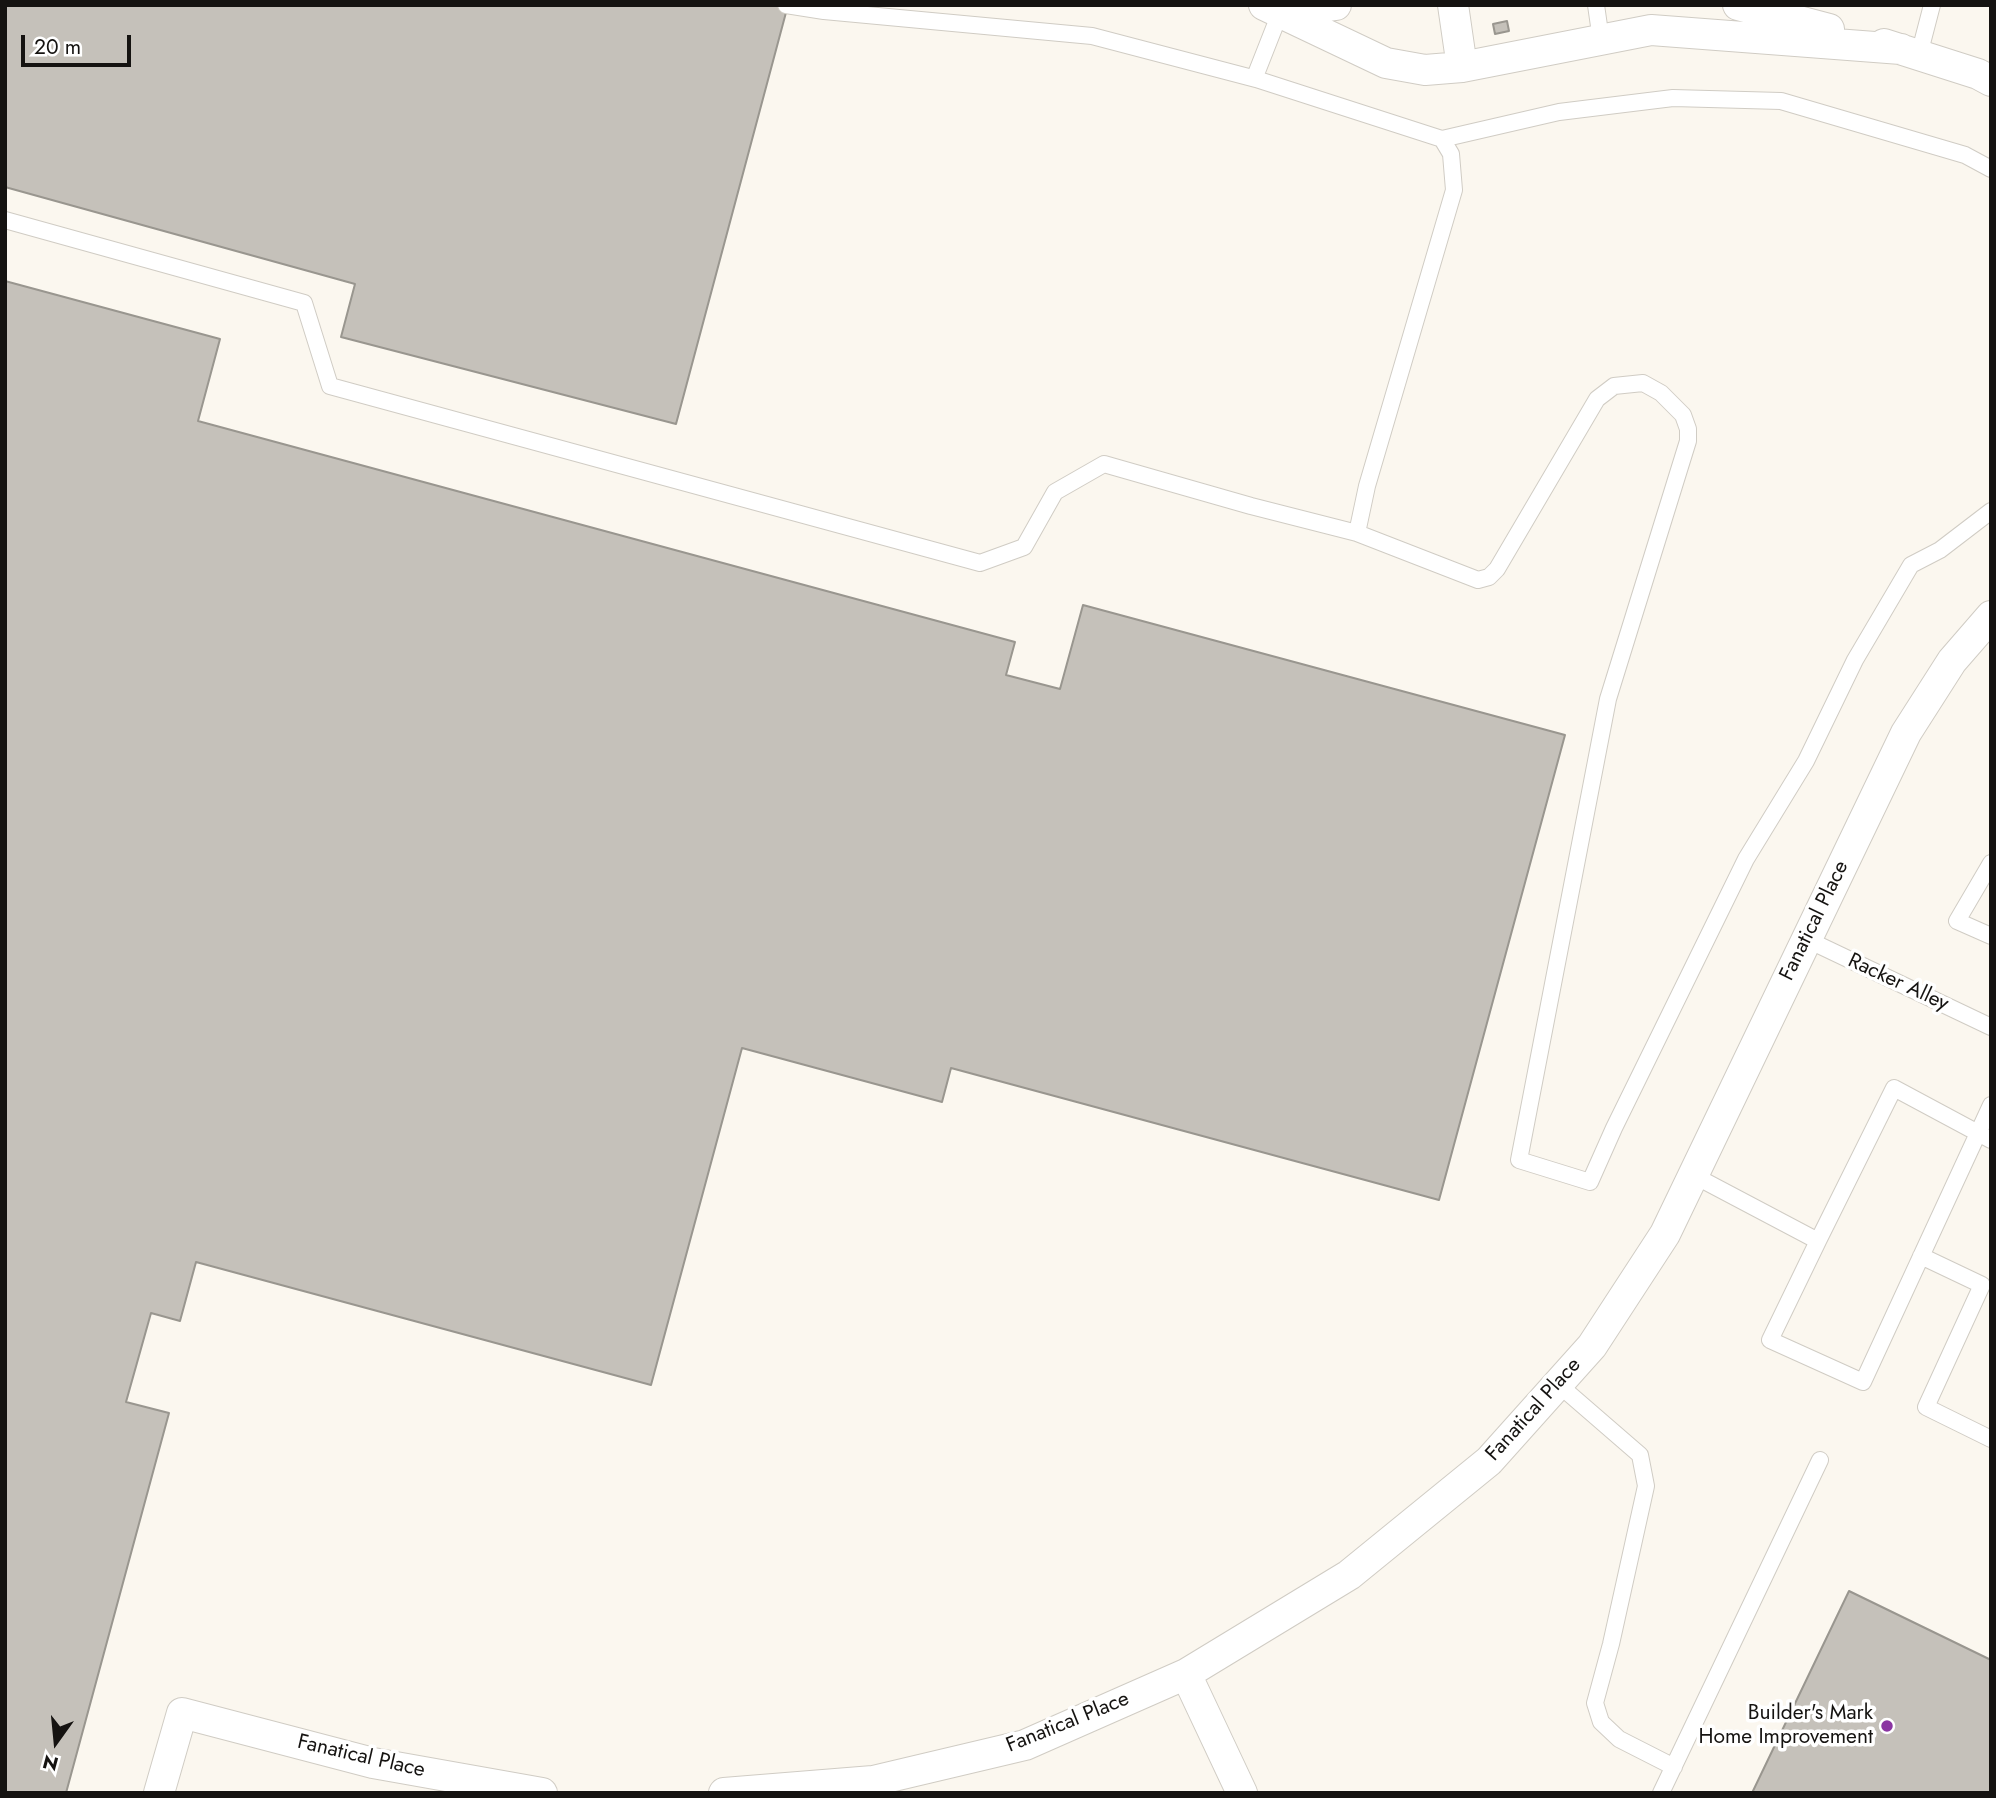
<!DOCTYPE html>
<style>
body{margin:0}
#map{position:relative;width:1996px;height:1798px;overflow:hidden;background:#fbf7ef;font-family:Jost,sans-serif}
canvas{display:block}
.frame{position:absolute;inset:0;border:7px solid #151311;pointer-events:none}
.north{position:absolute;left:21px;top:1707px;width:70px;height:70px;-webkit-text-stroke:5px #fff;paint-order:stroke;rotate:195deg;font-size:19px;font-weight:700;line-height:28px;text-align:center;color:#151311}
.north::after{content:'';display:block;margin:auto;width:24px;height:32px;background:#151311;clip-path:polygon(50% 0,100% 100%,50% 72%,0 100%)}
.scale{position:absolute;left:21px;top:35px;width:110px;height:32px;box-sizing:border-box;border:4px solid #151311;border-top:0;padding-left:9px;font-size:21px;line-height:24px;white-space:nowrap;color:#151311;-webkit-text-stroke:5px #fff;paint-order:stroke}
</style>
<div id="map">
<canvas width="1996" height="1798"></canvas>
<div class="frame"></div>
<div class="north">N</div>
<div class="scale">20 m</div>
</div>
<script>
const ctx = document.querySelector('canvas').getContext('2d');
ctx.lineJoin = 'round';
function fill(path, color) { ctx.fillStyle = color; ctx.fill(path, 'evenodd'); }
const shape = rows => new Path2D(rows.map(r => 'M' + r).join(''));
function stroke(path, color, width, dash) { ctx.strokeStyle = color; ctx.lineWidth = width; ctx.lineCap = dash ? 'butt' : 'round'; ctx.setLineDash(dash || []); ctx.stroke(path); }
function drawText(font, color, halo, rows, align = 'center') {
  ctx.font = font + ' Jost,sans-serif'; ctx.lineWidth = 7; ctx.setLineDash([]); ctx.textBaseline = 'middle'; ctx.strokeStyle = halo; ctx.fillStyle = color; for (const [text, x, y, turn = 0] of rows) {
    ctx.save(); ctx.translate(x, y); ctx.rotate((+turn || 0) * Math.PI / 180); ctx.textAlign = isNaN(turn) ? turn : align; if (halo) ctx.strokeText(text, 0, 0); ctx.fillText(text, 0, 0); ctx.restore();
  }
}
const building = shape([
 [5,5,788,5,676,424,341,337,355,284,5,187,5,5],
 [1507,21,1509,31,1495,34,1493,24,1507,21],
 [5,281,220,339,198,421,1015,642,1006,675,1060,689,1083,605,1565,735,1439,1200,951,1068,942,1102,742,1048,651,1385,196,1262,180,1321,151,1313,126,1402,169,1413,66,1793,5,1793,5,281],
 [1849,1591,1991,1660,1991,1793,1752,1793,1849,1591]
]);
fill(building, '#c5c1ba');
stroke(building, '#99968f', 2);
const lane = shape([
 [786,5,824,11,1092,36,1256,79],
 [1596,5,1601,40],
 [1280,13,1256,74,1256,79,1442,139,1451,154,1454,190,1367,486,1357,533],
 [1919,55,1932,5],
 [1442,139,1559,112,1673,98,1781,101,1965,155,1991,169],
 [5,220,304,303,330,386,980,563,1024,547,1055,492,1104,464,1251,506,1357,533,1478,580,1489,577,1497,569,1597,399,1614,386,1643,383,1661,393,1683,415,1688,429,1688,441,1608,699,1519,1160,1590,1182,1614,1128,1746,859,1806,761,1855,660,1911,565,1940,550,1991,511],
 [1991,863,1957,921,1991,936],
 [1806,939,1991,1027],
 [1693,1175,1818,1241,1770,1340,1863,1382,1991,1105],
 [1818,1241,1894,1088,1991,1140],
 [1921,1256,1982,1285,1926,1407,1991,1439],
 [1558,1384,1640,1455,1646,1486,1611,1644,1595,1703,1601,1722,1619,1739,1674,1767],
 [1661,1793,1820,1460]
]);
const street = shape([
 [1264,5,1386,63,1425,70,1462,67,1651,30,1901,49],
 [1453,5,1462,67],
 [1738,5,1829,29],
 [1280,13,1336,5],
 [1884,44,1978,74,1991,81],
 [1186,1674,1242,1793],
 [159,1793,182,1713,373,1763,542,1793],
 [724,1793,873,1781,1025,1745,1186,1674,1349,1575,1489,1461,1592,1346,1665,1234,1906,733,1952,661,1991,616]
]);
stroke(lane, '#d0ccc4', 18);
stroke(street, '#d0ccc4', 32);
stroke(lane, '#fff', 16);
stroke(street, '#fff', 30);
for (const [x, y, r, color] of [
 [1887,1726,7,"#8b35a2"]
]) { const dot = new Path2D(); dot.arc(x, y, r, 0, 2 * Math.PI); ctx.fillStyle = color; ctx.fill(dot); stroke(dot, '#fff', 2.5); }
drawText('21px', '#151311', '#fff', [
 ["Fanatical Place",1815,921,-64],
 ["Racker Alley",1898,983,25],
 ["Fanatical Place",1534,1410,-48],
 ["Fanatical Place",1068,1723,-22],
 ["Fanatical Place",361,1757,13]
]);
drawText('21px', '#151311', '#fff', [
 ["Builder's Mark",1873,1714],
 ["Home Improvement",1873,1738]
], 'right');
</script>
